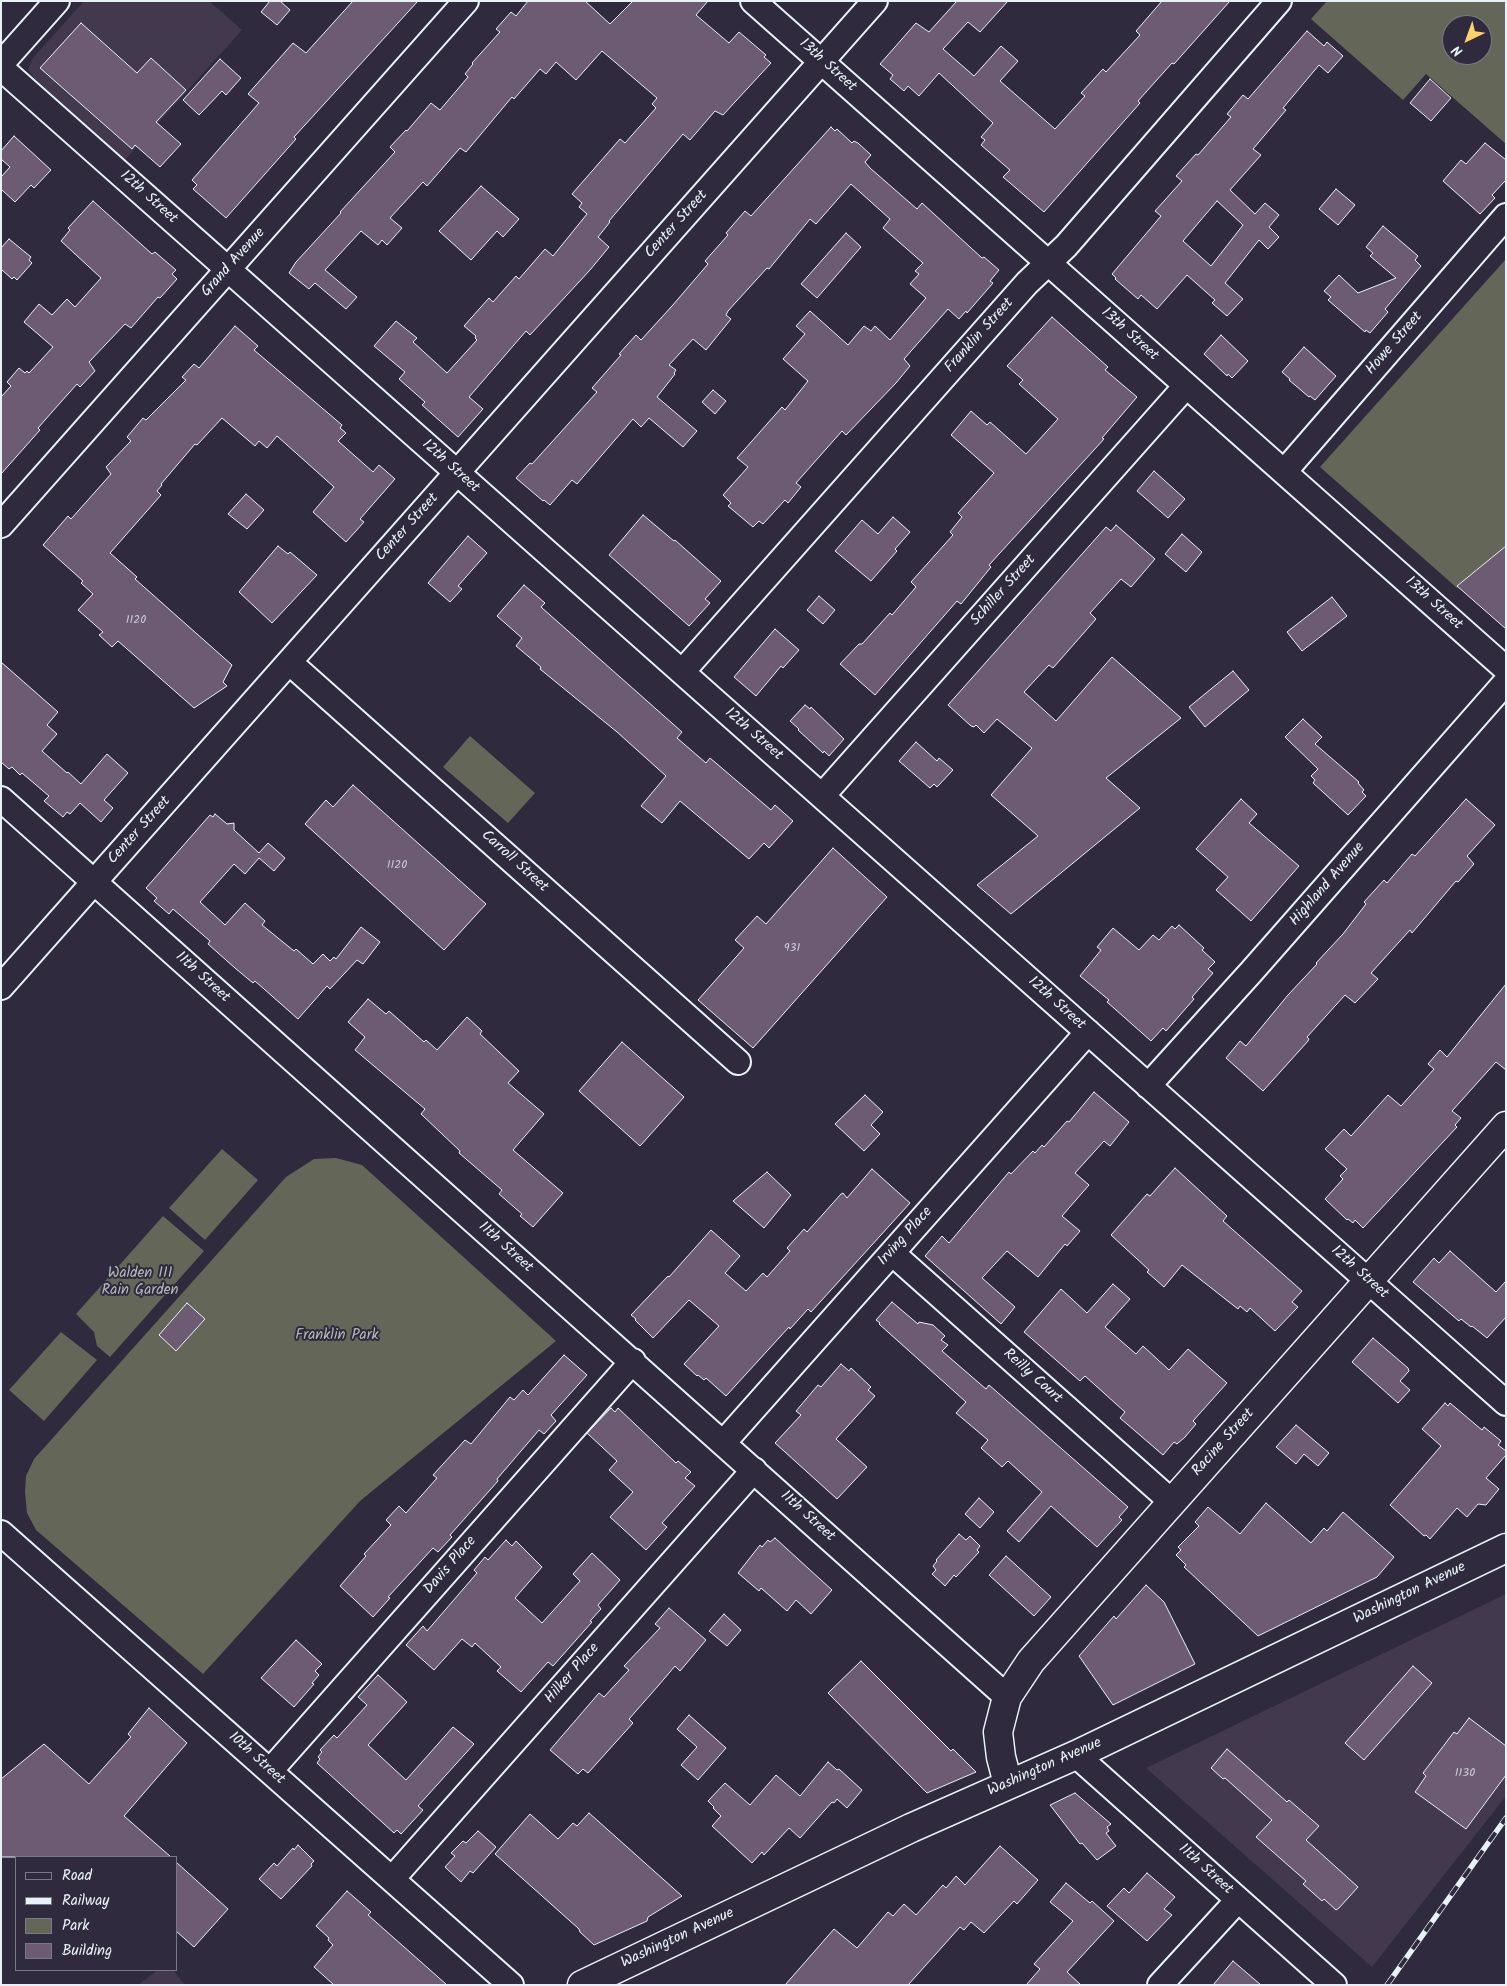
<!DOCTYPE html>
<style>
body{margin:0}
#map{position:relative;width:1507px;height:1986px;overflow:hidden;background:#2f2a3d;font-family:Kalam,sans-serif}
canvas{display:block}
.frame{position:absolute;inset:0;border:2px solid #e8f1f8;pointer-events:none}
.legend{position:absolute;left:15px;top:1856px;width:162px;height:115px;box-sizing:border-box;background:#2f2a3d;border:1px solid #797a88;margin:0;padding:6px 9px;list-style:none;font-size:15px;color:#e8f1f8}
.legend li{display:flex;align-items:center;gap:10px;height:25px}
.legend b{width:25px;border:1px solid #797a88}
.north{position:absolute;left:1442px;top:15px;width:50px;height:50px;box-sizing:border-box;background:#2f2a3d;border:1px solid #797a88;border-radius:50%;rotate:222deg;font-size:14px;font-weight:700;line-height:20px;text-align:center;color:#e8f1f8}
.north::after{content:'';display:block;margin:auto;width:18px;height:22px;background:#ffd166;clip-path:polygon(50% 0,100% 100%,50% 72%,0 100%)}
</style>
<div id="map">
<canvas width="1507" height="1986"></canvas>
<div class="frame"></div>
<ul class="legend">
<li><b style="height:6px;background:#2f2a3d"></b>Road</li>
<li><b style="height:6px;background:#e8f1f8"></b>Railway</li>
<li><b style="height:14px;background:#646657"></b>Park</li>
<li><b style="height:14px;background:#6d5b74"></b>Building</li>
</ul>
<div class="north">N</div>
</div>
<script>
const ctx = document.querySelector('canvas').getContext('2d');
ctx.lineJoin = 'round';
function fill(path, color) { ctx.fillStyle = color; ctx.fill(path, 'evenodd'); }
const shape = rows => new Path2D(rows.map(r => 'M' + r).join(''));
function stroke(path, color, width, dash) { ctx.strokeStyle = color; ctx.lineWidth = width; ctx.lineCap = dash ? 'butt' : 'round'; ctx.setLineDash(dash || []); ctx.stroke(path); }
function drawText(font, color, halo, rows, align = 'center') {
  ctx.font = font + ' Kalam,sans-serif'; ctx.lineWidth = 4; ctx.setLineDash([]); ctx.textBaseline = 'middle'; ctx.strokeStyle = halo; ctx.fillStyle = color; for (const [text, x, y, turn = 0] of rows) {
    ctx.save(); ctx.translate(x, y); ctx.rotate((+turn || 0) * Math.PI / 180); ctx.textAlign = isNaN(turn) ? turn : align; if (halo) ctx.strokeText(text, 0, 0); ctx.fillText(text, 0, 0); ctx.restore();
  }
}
fill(shape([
 [84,1,209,1,242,30,125,160,35,79,28,69,33,58],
 [1506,1594,1506,1796,1372,1967,1146,1768],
 [158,1970,173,1970,185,1985,138,1985]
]), '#42394e');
fill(shape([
 [1327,1,1506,1,1506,144,1426,74,1403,100,1311,19],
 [1452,25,1482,25,1482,55,1452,55],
 [1506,259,1506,548,1457,588,1320,467],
 [470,736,535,793,508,823,443,767],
 [222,1149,258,1180,205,1240,169,1208],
 [336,1158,362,1165,556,1341,360,1501,203,1674,36,1530,27,1513,25,1492,26,1476,34,1459,286,1177,314,1159],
 [163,1216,204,1251,110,1357,97,1346,94,1332,76,1314],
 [61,1332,97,1360,44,1421,9,1390]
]), '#646657');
const building = shape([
 [270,1,280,1,290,10,277,25,261,12,270,1],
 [353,1,418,1,294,137,296,139,226,218,193,189,197,185,192,180,259,103,248,94,293,43,306,53,353,1],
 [528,1,585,1,610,24,633,1,708,1,696,15,729,43,739,32,766,55,764,57,771,63,723,115,715,111,690,140,683,134,609,221,610,222,598,237,609,247,590,270,530,335,526,331,469,397,483,409,458,437,422,405,425,402,399,379,405,372,374,346,396,321,417,338,413,342,447,373,477,340,475,338,476,336,464,326,489,298,493,302,516,276,519,279,545,249,553,256,587,214,579,207,582,203,572,194,620,139,625,143,656,108,652,104,657,98,602,51,576,80,556,62,546,74,540,69,514,99,512,97,466,152,460,148,427,186,423,182,390,218,402,228,387,245,382,240,378,245,361,231,325,270,357,297,346,309,315,283,309,289,289,273,296,262,341,213,340,212,395,152,390,147,406,130,407,131,431,103,440,110,468,77,465,74,473,64,472,63,500,32,496,29,511,12,516,16,528,1],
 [957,1,1008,1,980,32,968,22,943,49,974,76,1001,46,1018,61,1000,81,1055,129,1085,96,1081,93,1103,69,1106,72,1140,35,1136,31,1162,1,1230,1,1174,64,1172,63,1138,101,1140,103,1044,212,1003,177,1010,170,981,145,985,140,981,137,993,123,939,73,919,96,908,86,904,91,890,79,893,75,880,64,916,23,929,32,957,1],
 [81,23,137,73,151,58,186,90,156,122,181,144,160,167,135,145,132,149,40,68,81,23],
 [1307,31,1324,46,1327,42,1343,56,1328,73,1319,65,1283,108,1286,110,1253,149,1261,155,1230,190,1255,214,1265,203,1279,215,1269,227,1279,237,1268,249,1259,240,1225,283,1243,299,1227,316,1212,303,1215,300,1187,275,1157,309,1141,295,1138,299,1115,279,1116,278,1112,274,1161,216,1155,211,1182,181,1176,176,1196,154,1198,155,1231,117,1227,114,1243,95,1248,99,1307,31],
 [1217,201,1243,225,1211,266,1183,241,1217,201],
 [220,59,241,78,226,95,222,91,199,115,183,100,220,59],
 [1430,79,1451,98,1431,121,1410,103,1430,79],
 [831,127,835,131,837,129,852,143,854,141,858,143,871,155,865,162,870,168,917,209,922,203,982,258,984,257,999,270,990,281,993,283,967,313,966,311,959,319,948,309,904,359,910,366,896,383,846,435,842,431,796,483,801,487,788,503,785,500,763,524,759,521,753,527,728,506,731,503,723,495,748,467,737,458,782,407,785,410,808,381,783,359,805,334,796,326,810,311,848,345,864,326,871,331,875,326,890,340,926,298,910,284,919,274,915,271,923,263,883,228,890,219,851,184,816,224,810,219,769,269,767,268,728,311,726,315,731,319,706,350,693,339,669,365,676,370,674,373,675,374,657,397,697,431,683,447,649,418,641,427,633,419,577,484,572,480,550,505,544,500,543,501,516,478,530,463,532,464,597,392,592,388,621,355,619,354,636,335,641,340,672,306,708,264,705,261,728,235,726,233,745,211,751,216,831,127],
 [14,136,51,170,34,188,31,185,15,202,1,189,1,177,10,167,1,159,1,151,14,136],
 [1485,143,1506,160,1506,180,1492,195,1495,198,1480,214,1443,181,1461,160,1466,164,1485,143],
 [481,186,519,219,503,237,497,231,471,260,439,231,481,186],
 [1336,189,1355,205,1338,225,1319,209,1336,189],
 [93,201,152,254,155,252,176,270,172,274,177,279,160,298,158,297,131,328,125,324,89,362,95,371,80,387,77,384,52,412,38,428,40,430,1,474,1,397,11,386,7,382,19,368,25,373,27,371,29,373,53,347,24,322,39,304,52,315,67,299,75,307,101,278,61,241,70,230,68,228,93,201],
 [1383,226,1418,256,1415,260,1421,266,1385,309,1388,312,1370,333,1366,330,1365,332,1328,300,1331,297,1324,291,1339,275,1358,293,1396,278,1370,256,1373,253,1366,247,1383,226],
 [846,233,861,247,817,298,801,284,846,233],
 [9,239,31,257,29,260,32,263,17,280,14,277,12,279,1,269,1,248,9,239],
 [1052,317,1108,367,1105,370,1137,397,1102,438,1104,439,989,565,991,567,961,604,957,601,875,695,840,664,859,644,862,644,890,613,892,615,916,587,911,582,953,535,950,532,962,517,958,513,994,473,951,435,971,411,987,425,990,422,1026,454,1058,419,1019,384,1023,380,1007,366,1052,317],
 [235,326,258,346,254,350,342,425,340,428,346,433,338,441,373,472,379,465,395,479,360,519,364,522,346,542,313,512,334,487,277,436,267,448,259,441,255,446,222,418,197,445,195,444,161,484,162,485,157,491,161,495,110,553,137,577,135,579,232,665,223,682,227,686,194,708,118,641,112,647,99,635,103,632,78,610,93,594,81,583,83,581,43,545,68,516,71,519,111,474,106,467,131,441,127,437,143,418,146,420,186,380,182,377,194,364,199,368,235,326],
 [1221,335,1248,361,1232,378,1228,374,1227,376,1204,354,1221,335],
 [1304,347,1336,376,1315,400,1310,396,1309,397,1289,380,1290,379,1282,372,1304,347],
 [713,390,726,401,715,414,702,402,713,390],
 [1154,471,1185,499,1168,518,1137,491,1154,471],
 [246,494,264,510,247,529,228,514,246,494],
 [643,515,674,541,675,540,721,581,705,599,710,603,689,626,609,555,643,515],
 [893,517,910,532,895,549,897,551,871,581,835,551,862,520,878,534,893,517],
 [1116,525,1155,559,1131,587,1121,579,1090,613,1096,619,1053,668,1049,665,1024,692,1056,721,1112,657,1181,718,1106,778,1140,808,1011,914,977,885,1038,836,991,795,1032,748,997,719,984,733,976,725,974,727,971,726,948,705,1106,527,1111,531,1116,525],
 [1182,534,1202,552,1186,572,1165,554,1182,534],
 [468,536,487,553,458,586,462,589,450,602,428,583,468,536],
 [278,546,288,554,290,552,317,575,272,623,239,592,278,546],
 [1506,546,1506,629,1457,586,1506,546],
 [524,585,545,603,541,607,682,732,677,738,706,763,710,758,771,810,775,805,793,821,769,848,764,843,749,859,680,801,662,823,641,806,666,776,617,732,540,669,541,667,516,646,522,638,497,616,524,585],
 [819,596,835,610,823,624,807,610,819,596],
 [1332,597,1347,616,1302,651,1287,632,1332,597],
 [775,629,799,650,783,668,781,666,756,696,734,677,775,629],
 [1,662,58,712,47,725,57,734,42,751,67,773,68,772,81,784,107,754,128,773,104,800,113,808,101,822,80,803,70,814,67,812,63,817,44,801,49,796,22,773,20,775,12,767,9,769,1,762,1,662],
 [1233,671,1249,690,1205,727,1189,707,1233,671],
 [805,705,810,709,811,707,844,739,829,756,824,751,823,753,798,730,799,729,790,721,805,705],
 [1303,719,1322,737,1315,744,1359,782,1358,783,1364,790,1362,792,1366,796,1348,815,1313,783,1315,780,1311,776,1318,769,1285,737,1303,719],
 [916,742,937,761,939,758,953,770,937,787,934,784,930,788,899,761,916,742],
 [353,785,486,904,444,950,305,824,326,800,333,807,353,785],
 [1241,799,1257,814,1249,823,1299,866,1251,921,1216,890,1228,877,1196,849,1241,799],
 [1466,799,1495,825,1467,856,1474,864,1458,882,1456,881,1412,933,1410,930,1371,973,1378,979,1355,1003,1345,995,1307,1037,1309,1039,1308,1041,1263,1091,1226,1058,1240,1041,1246,1046,1288,995,1317,964,1316,963,1343,934,1366,904,1364,902,1384,880,1387,883,1412,854,1415,856,1466,799],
 [215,814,227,824,234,823,234,830,259,853,268,843,285,858,274,871,259,858,245,874,234,864,200,902,225,925,245,903,265,921,262,925,294,951,296,949,313,964,323,954,330,961,334,957,336,959,361,927,380,942,363,964,357,960,330,989,327,986,298,1019,255,981,253,983,235,968,208,944,210,941,173,909,169,914,154,901,157,898,146,888,210,815,213,817,215,814],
 [833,848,887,897,753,1048,698,1000,744,948,735,940,757,916,766,924,833,848],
 [1179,925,1204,948,1202,950,1215,962,1208,969,1213,973,1192,997,1194,999,1166,1031,1163,1028,1151,1041,1107,1002,1109,1000,1080,976,1101,950,1097,947,1113,928,1139,950,1153,935,1159,940,1172,926,1175,929,1179,925],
 [1506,984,1506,1070,1496,1062,1452,1111,1461,1118,1455,1125,1457,1127,1363,1228,1355,1220,1353,1223,1348,1219,1347,1220,1325,1199,1343,1179,1340,1176,1347,1169,1325,1149,1344,1129,1351,1136,1388,1095,1401,1106,1434,1069,1428,1064,1440,1050,1447,1057,1506,984],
 [368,999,386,1014,389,1011,424,1042,426,1040,437,1050,467,1017,482,1031,480,1034,519,1071,508,1083,544,1114,513,1150,563,1193,533,1227,520,1216,522,1214,499,1194,502,1190,459,1153,460,1151,421,1114,425,1109,355,1050,365,1037,348,1022,368,999],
 [622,1042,684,1097,640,1146,579,1091,622,1042],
 [1094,1092,1129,1122,1110,1146,1104,1141,1075,1173,1089,1185,1062,1216,1080,1231,1067,1246,1065,1244,1038,1277,1007,1251,982,1278,1015,1307,1001,1324,925,1256,942,1236,949,1243,1009,1172,1011,1174,1033,1151,1035,1153,1042,1145,1044,1147,1067,1121,1069,1122,1094,1092],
 [865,1095,883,1112,871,1125,880,1134,864,1151,835,1124,865,1095],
 [1175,1168,1227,1216,1223,1221,1302,1291,1292,1302,1298,1307,1275,1331,1250,1308,1247,1312,1240,1306,1238,1309,1182,1265,1164,1287,1147,1272,1149,1270,1111,1235,1147,1194,1150,1196,1175,1168],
 [872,1169,910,1203,811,1312,808,1309,790,1329,789,1327,726,1396,706,1378,704,1380,698,1375,697,1376,684,1364,719,1326,689,1300,653,1338,635,1320,636,1319,631,1315,668,1276,669,1277,711,1230,740,1256,725,1273,746,1291,763,1273,767,1277,790,1251,787,1248,804,1229,807,1232,841,1194,843,1193,847,1198,872,1169],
 [767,1172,791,1195,764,1228,733,1201,767,1172],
 [1450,1251,1496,1292,1506,1281,1506,1317,1487,1338,1472,1326,1471,1327,1461,1319,1459,1321,1413,1282,1434,1258,1439,1263,1450,1251],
 [1113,1284,1130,1299,1105,1327,1136,1354,1143,1346,1169,1370,1188,1349,1227,1383,1193,1421,1196,1424,1185,1437,1177,1444,1174,1442,1163,1455,1120,1418,1125,1412,1085,1376,1080,1381,1024,1332,1061,1289,1087,1313,1113,1284],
 [892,1302,918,1324,919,1322,933,1325,945,1336,941,1340,948,1345,942,1351,986,1389,989,1385,1128,1507,1119,1517,1122,1520,1097,1547,1051,1506,1019,1542,1007,1531,1042,1492,1008,1461,1002,1467,981,1448,988,1440,956,1413,966,1402,879,1324,880,1323,876,1320,892,1302],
 [187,1303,205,1319,176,1351,159,1335,187,1303],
 [1373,1338,1408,1368,1409,1371,1400,1381,1410,1390,1398,1403,1352,1362,1373,1338],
 [564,1355,587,1375,551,1415,556,1421,544,1434,539,1430,497,1479,498,1481,450,1535,452,1537,438,1552,433,1548,388,1597,390,1598,373,1617,340,1586,366,1556,364,1554,391,1525,386,1520,399,1506,406,1513,437,1478,433,1475,465,1440,471,1444,510,1397,514,1400,523,1390,528,1395,564,1355],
 [841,1364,849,1371,851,1368,871,1387,868,1390,875,1396,836,1439,867,1467,837,1499,775,1443,801,1415,796,1411,818,1385,821,1387,841,1364],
 [1445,1403,1448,1406,1450,1403,1482,1430,1484,1427,1501,1441,1498,1445,1506,1451,1506,1455,1486,1478,1499,1489,1486,1505,1478,1504,1467,1517,1457,1508,1430,1539,1426,1535,1424,1536,1390,1505,1441,1446,1422,1429,1445,1403],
 [611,1408,615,1412,618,1408,676,1463,678,1461,691,1472,685,1478,695,1486,662,1523,667,1527,646,1550,610,1517,633,1492,609,1470,617,1461,587,1433,611,1408],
 [1296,1425,1329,1453,1318,1466,1304,1454,1296,1464,1276,1447,1296,1425],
 [979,1498,994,1512,980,1528,965,1514,979,1498],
 [1266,1503,1311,1543,1324,1528,1327,1531,1343,1512,1394,1557,1377,1577,1258,1636,1184,1567,1186,1565,1176,1555,1181,1550,1178,1547,1199,1526,1195,1522,1208,1507,1240,1534,1266,1503],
 [959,1534,966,1540,970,1536,980,1546,977,1550,979,1552,956,1577,954,1575,945,1586,932,1574,936,1570,933,1566,937,1561,936,1560,959,1534],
 [775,1538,832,1590,811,1614,796,1600,787,1611,761,1588,759,1591,738,1573,760,1545,762,1547,768,1540,770,1542,775,1538],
 [506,1540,512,1546,516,1541,542,1567,515,1598,542,1623,580,1581,573,1574,592,1553,620,1580,598,1605,601,1609,590,1621,592,1622,553,1666,548,1662,521,1692,497,1671,501,1667,475,1643,472,1647,462,1639,434,1670,406,1645,423,1626,427,1631,477,1573,474,1570,485,1557,488,1560,506,1540],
 [1006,1556,1051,1597,1034,1616,989,1575,1006,1556],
 [1146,1585,1164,1602,1195,1664,1113,1705,1079,1656,1114,1616,1116,1619,1146,1585],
 [669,1608,706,1640,680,1671,675,1666,658,1686,629,1719,633,1723,588,1773,583,1769,578,1774,550,1750,599,1693,604,1697,629,1670,624,1666,660,1628,655,1624,669,1608],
 [724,1614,741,1630,727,1646,709,1631,724,1614],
 [296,1640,322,1664,315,1671,319,1675,312,1683,314,1684,294,1707,261,1678,296,1640],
 [861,1661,951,1751,953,1749,976,1772,927,1793,828,1693,861,1661],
 [1413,1666,1432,1683,1364,1760,1345,1743,1413,1666],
 [378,1675,407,1702,368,1745,406,1780,453,1727,474,1744,418,1806,423,1810,401,1834,397,1830,394,1833,317,1763,320,1759,318,1757,322,1752,320,1750,334,1735,337,1738,367,1705,358,1697,378,1675],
 [149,1708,187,1743,124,1816,171,1857,1,1857,1,1779,44,1744,89,1784,131,1737,128,1734,149,1708],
 [689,1715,726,1748,698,1780,681,1765,697,1747,677,1729,689,1715],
 [1469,1718,1506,1746,1506,1775,1466,1829,1415,1792,1426,1776,1423,1773,1454,1732,1457,1734,1469,1718],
 [1227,1749,1287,1802,1289,1800,1319,1826,1306,1840,1358,1887,1339,1908,1336,1910,1324,1899,1322,1901,1303,1884,1306,1881,1256,1837,1272,1820,1225,1778,1223,1779,1211,1768,1227,1749],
 [828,1762,837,1770,839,1769,862,1790,847,1808,837,1799,834,1803,832,1802,800,1838,789,1828,764,1855,762,1852,752,1863,712,1826,721,1816,713,1808,714,1807,708,1801,725,1783,750,1805,776,1775,800,1796,828,1762],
 [1075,1793,1111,1824,1107,1827,1109,1831,1106,1833,1116,1846,1097,1860,1082,1843,1080,1844,1050,1805,1075,1793],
 [589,1813,682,1896,648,1917,647,1921,594,1945,580,1932,579,1929,495,1854,530,1814,558,1839,573,1823,577,1826,589,1813],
 [478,1831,496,1847,473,1873,470,1871,461,1882,445,1867,455,1856,451,1853,463,1841,466,1843,478,1831],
 [298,1845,314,1861,311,1864,312,1866,281,1899,259,1879,274,1863,277,1866,293,1848,294,1850,298,1845],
 [1000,1846,1038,1880,1017,1904,1014,1901,984,1933,971,1922,964,1930,960,1927,908,1985,785,1985,834,1929,857,1948,888,1912,893,1916,904,1904,916,1915,943,1885,946,1888,956,1876,965,1885,1000,1846],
 [176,1862,228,1909,194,1947,176,1931,176,1862],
 [1147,1873,1175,1897,1164,1909,1172,1915,1147,1941,1107,1906,1124,1888,1129,1893,1147,1873],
 [1066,1883,1090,1903,1092,1901,1114,1921,1067,1972,1081,1985,1026,1985,1040,1969,1034,1964,1073,1921,1050,1902,1066,1883],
 [347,1891,371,1912,368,1915,447,1985,334,1985,314,1967,333,1945,328,1940,329,1938,316,1926,347,1891],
 [1233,1961,1261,1985,1213,1985,1233,1961]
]);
fill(building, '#6d5b74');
stroke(building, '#e8f1f8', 1);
const minor = shape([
 [753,1,1506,669],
 [1,64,57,1],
 [1,68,1506,1403],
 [1284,472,1506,216],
 [1,525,466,1],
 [289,662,738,1062],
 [682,672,1027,283,1066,246,1279,1],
 [822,796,1186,386],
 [1,799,1007,1697],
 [1,987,875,1],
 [1148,1086,1252,971,1506,682],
 [892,1253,1172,1502],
 [724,1442,1088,1032],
 [1,1533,511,1985],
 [1076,1755,1334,1985],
 [270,1771,633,1361],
 [392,1879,754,1470],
 [1160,1985,1238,1900]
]);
const major = shape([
 [1008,1784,1001,1757,998,1732,1007,1697,1031,1661,1506,1126],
 [582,1985,911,1828,1076,1755,1506,1548]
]);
stroke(minor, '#e8f1f8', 28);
stroke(major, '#e8f1f8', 31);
stroke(minor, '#2f2a3d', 24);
stroke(major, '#2f2a3d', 28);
const rail = shape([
 [1387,1985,1506,1818]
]);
stroke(rail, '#e8f1f8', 5.5);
stroke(rail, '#2f2a3d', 4, [11]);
drawText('12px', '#c9ccd7', null, [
 ["1120",136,621],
 ["1120",397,866],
 ["931",792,949],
 ["1130",1465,1774]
]);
drawText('15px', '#e8f1f8', '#2f2a3d', [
 ["13th Street",827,66,42],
 ["12th Street",148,198,42],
 ["Center Street",677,225,-48],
 ["Grand Avenue",234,263,-48],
 ["13th Street",1129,335,42],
 ["Franklin Street",980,336,-48],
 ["Howe Street",1395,344,-49],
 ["12th Street",450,467,42],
 ["Center Street",408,528,-48],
 ["Schiller Street",1004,591,-48],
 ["13th Street",1433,604,42],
 ["12th Street",753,735,41],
 ["Center Street",140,831,-48],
 ["Carroll Street",514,862,42],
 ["Highland Avenue",1328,885,-49],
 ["11th Street",202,978,42],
 ["12th Street",1056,1004,42],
 ["Irving Place",906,1237,-48],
 ["11th Street",505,1248,42],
 ["12th Street",1359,1273,42],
 ["Reilly Court",1032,1377,42],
 ["Racine Street",1224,1443,-48],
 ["11th Street",807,1517,42],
 ["Davis Place",451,1566,-49],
 ["Washington Avenue",1410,1594,-26],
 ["Hilker Place",573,1674,-49],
 ["10th Street",256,1759,42],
 ["Washington Avenue",1045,1768,-24],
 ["11th Street",1205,1870,42],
 ["Washington Avenue",678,1939,-25]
]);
drawText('15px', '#b3b9b8', '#2f2a3d', [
 ["Walden III",140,1274],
 ["Rain Garden",140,1291],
 ["Franklin Park",337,1336]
]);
</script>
